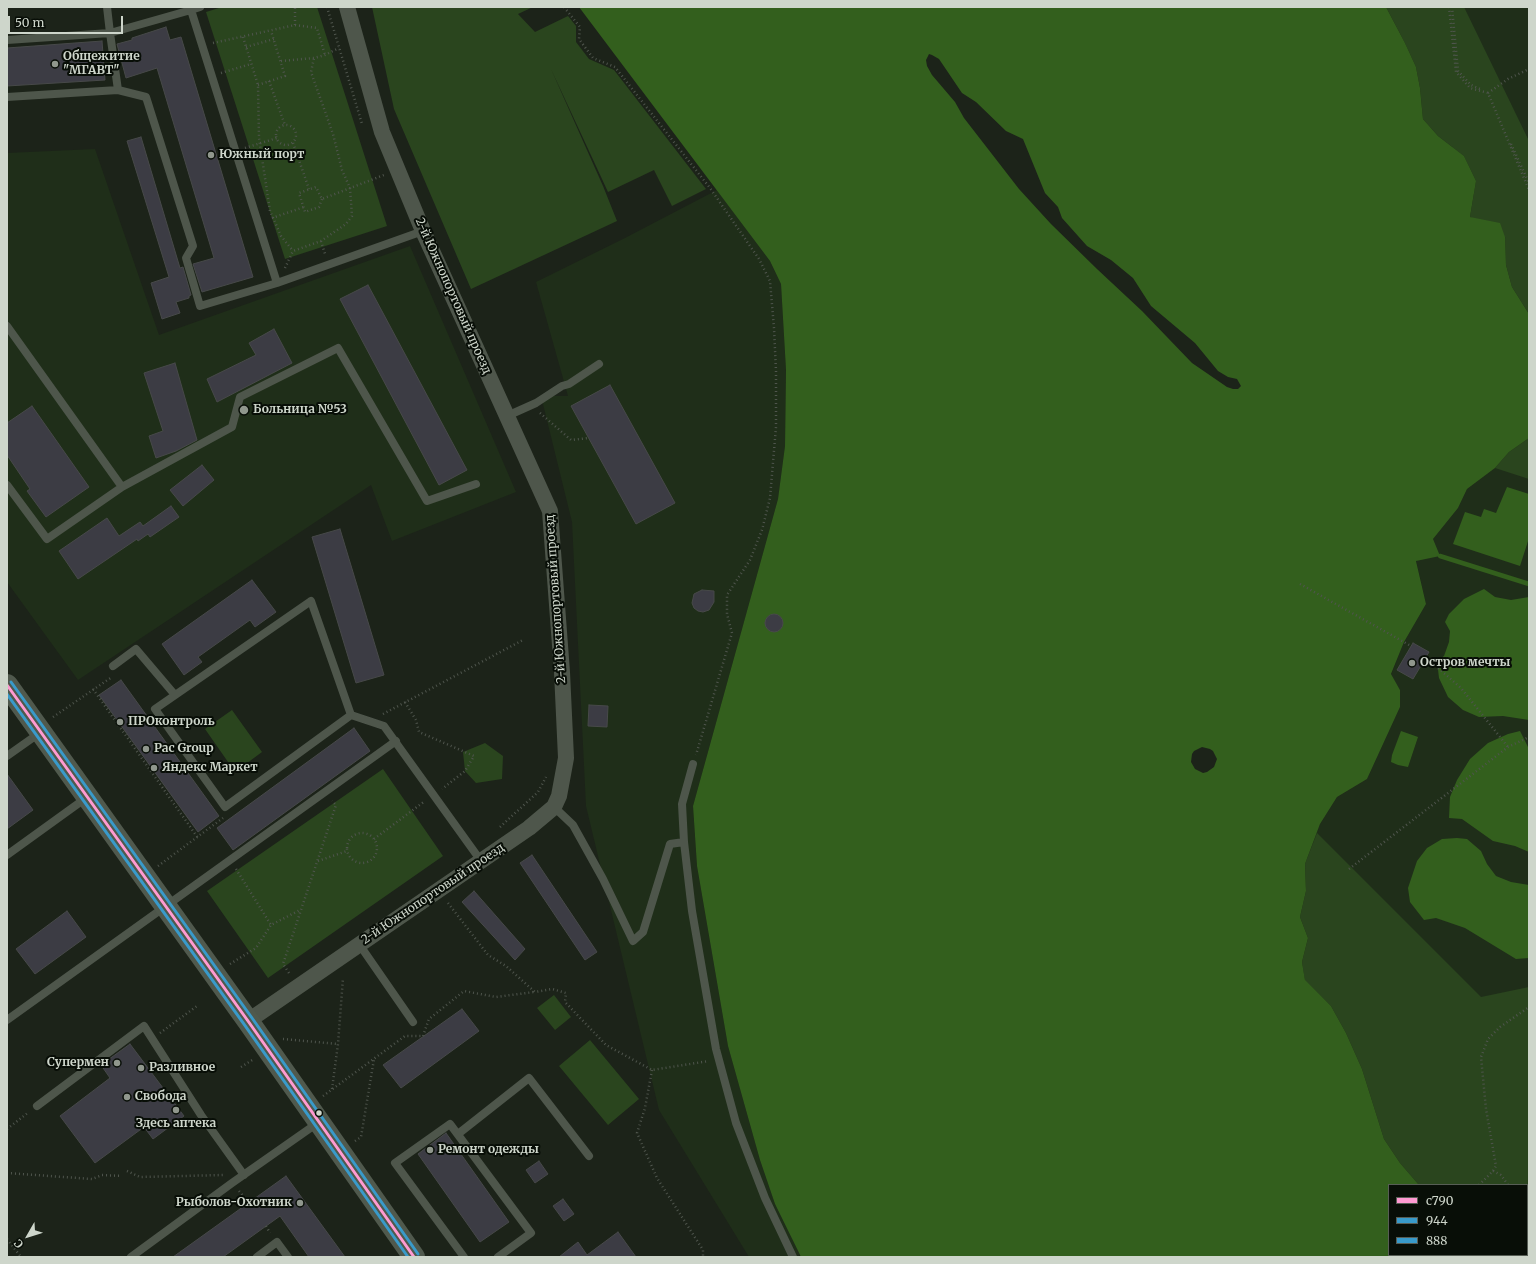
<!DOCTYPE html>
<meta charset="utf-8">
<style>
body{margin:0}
#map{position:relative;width:1536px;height:1264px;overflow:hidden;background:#1c2319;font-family:Merriweather,serif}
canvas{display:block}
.frame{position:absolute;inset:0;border:8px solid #ced6cb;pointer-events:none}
.legend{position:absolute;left:1388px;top:1184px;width:140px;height:72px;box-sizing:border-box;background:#080e07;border:1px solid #575e55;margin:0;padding:5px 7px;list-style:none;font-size:12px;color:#ced6cb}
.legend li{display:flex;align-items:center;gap:8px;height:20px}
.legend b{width:20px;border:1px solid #575e55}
.north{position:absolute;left:8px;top:1216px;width:40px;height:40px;-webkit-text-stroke:3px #080e07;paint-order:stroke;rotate:231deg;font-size:11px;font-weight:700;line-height:16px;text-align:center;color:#ced6cb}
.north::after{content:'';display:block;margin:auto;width:14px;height:18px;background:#ced6cb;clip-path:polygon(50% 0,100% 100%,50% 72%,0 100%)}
.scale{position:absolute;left:8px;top:16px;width:115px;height:18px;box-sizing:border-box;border:2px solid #ced6cb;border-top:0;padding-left:5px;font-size:12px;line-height:14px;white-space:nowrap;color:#ced6cb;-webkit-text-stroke:3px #080e07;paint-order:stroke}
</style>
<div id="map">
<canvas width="1536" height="1264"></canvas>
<div class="frame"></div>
<ul class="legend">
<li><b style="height:5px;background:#ff9ad2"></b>с790</li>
<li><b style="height:5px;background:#399aca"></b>944</li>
<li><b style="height:5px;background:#399aca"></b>888</li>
</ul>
<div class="north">С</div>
<div class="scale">50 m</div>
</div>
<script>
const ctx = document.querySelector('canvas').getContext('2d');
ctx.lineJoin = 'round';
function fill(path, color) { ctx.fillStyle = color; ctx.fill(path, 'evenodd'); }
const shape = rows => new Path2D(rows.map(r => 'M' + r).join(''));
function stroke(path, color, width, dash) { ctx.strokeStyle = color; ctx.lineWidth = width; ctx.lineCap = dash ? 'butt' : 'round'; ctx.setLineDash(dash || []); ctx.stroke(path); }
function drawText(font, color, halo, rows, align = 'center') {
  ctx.font = font + ' Merriweather,serif'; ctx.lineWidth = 4; ctx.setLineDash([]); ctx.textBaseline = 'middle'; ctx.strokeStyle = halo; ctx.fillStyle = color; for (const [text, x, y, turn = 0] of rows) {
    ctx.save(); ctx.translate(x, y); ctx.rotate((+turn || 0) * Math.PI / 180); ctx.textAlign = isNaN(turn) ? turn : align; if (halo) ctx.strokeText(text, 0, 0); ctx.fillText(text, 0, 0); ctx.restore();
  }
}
fill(shape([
 [1386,7,1529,7,1529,314,1394,20],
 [95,149,159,335,410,246,516,492,392,541,371,485,78,680,7,582,7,153],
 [717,190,770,261,781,284,786,370,785,446,778,499,693,806,697,866,728,1046,760,1160,775,1204,800,1255,797,1257,749,1257,659,1110,586,806,572,522,541,396,568,396,536,282,625,238],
 [1529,438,1529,1229,1527,1231,1527,1185,1419,1185,1305,864,1320,824,1337,797,1367,779,1400,707,1400,690,1391,675,1404,642,1426,604,1416,560,1458,508,1467,489,1495,468]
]), '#1f2e19');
fill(shape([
 [222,7,317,7,387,226,285,259,206,12],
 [372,7,533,7,518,14,535,32,568,16,576,26,576,42,589,59,614,70,706,189,672,206,654,170,608,192,551,69,603,186,617,221,471,289,394,109],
 [1386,7,1464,7,1529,141,1529,314,1512,287,1506,265,1505,237,1470,217,1476,181,1464,156,1438,136,1423,119,1420,88,1416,67,1405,43],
 [1529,438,1529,479,1495,468,1509,452],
 [232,710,262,752,235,772,205,729],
 [485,743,503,756,502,779,476,783,465,771,463,752],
 [383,769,443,856,268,978,207,891],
 [1317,833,1481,997,1529,987,1529,1224,1527,1225,1527,1185,1419,1185,1400,1163,1384,1139,1362,1069,1346,1033,1331,1006,1305,981,1302,962,1308,938,1300,917,1306,891,1305,864],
 [554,995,571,1017,555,1030,537,1008],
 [590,1040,639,1099,608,1125,559,1066],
 [1426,1255,1484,1255,1482,1257,1425,1257]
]), '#2a451e');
fill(shape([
 [579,7,1386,7,1405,43,1416,67,1420,88,1423,119,1438,136,1464,156,1476,181,1470,217,1500,223,1505,237,1506,265,1512,287,1529,314,1529,438,1509,452,1495,468,1467,489,1458,508,1433,539,1440,556,1416,561,1426,604,1404,642,1391,674,1400,690,1400,707,1367,779,1337,797,1320,824,1305,864,1306,891,1300,917,1308,938,1302,962,1305,980,1331,1006,1346,1033,1362,1069,1384,1139,1400,1163,1419,1185,1389,1185,1389,1255,1393,1255,1391,1257,801,1257,775,1204,760,1160,728,1046,697,866,693,806,778,499,785,446,786,370,781,284,770,261],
 [929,54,932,55,939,59,962,93,976,102,1006,131,1023,139,1045,193,1058,207,1062,218,1087,246,1111,260,1133,278,1151,306,1195,343,1218,371,1228,377,1237,379,1241,386,1238,389,1233,389,1227,387,1192,363,1142,311,1097,269,1051,224,1019,189,964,118,955,102,932,75,927,66,926,60],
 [1202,747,1210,749,1213,751,1217,759,1214,767,1207,772,1203,773,1195,769,1191,762,1192,754,1194,751],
 [1507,487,1529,494,1529,538,1520,566,1453,544,1465,512,1481,517,1484,509,1496,513],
 [1484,589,1495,597,1511,600,1529,597,1529,720,1503,716,1479,717,1463,710,1448,697,1439,678,1437,661,1444,656,1449,642,1450,631,1445,622,1449,614,1464,599],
 [1401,731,1418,737,1408,767,1398,765,1391,762,1392,755],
 [1520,731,1529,749,1529,852,1515,846,1493,841,1462,819,1449,818,1450,797,1457,780,1470,759,1488,743,1508,734],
 [1457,838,1467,839,1481,851,1487,864,1496,876,1511,882,1529,885,1529,958,1516,959,1465,928,1436,918,1424,920,1410,902,1408,888,1417,861,1427,848,1442,839]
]), '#335f1d');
stroke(shape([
 [1440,556,1529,584]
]), '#335f1d', 4.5);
const building = shape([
 [166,27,170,40,181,37,253,277,202,292,193,264,214,258,157,68,126,78,117,44,132,40,132,38,166,27],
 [102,41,105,80,7,86,7,48,102,41],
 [141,137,180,268,183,267,191,295,189,296,189,298,176,302,180,313,162,319,151,283,169,277,127,141,141,137],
 [368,285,467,470,439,485,340,299,368,285],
 [274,329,292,363,217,402,207,379,256,355,249,343,274,329],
 [175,363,197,440,176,451,156,458,149,436,163,431,144,373,175,363],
 [610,385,675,503,636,524,571,406,610,385],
 [32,406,89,487,46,517,27,491,30,489,7,455,7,423,32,406],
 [202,465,214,480,183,506,170,490,202,465],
 [171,506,179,517,150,537,148,534,138,541,137,539,78,579,59,551,107,518,119,536,140,522,143,526,171,506],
 [340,529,384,675,356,683,312,537,340,529],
 [252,580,276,612,255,627,250,620,198,657,202,662,184,675,162,644,252,580],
 [702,590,714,591,714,602,709,610,703,612,698,611,694,608,692,603,694,594,702,590],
 '765 623a9 9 0 1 1 18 0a9 9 0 1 1-18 0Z',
 [1413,643,1429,652,1413,679,1397,670,1413,643],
 [121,680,219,816,198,832,99,695,121,680],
 [589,705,608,706,607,727,588,726,589,705],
 [354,728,370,751,233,850,217,828,354,728],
 [7,774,33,810,7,829,7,774],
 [532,855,597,952,585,960,520,863,532,855],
 [474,891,525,949,515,960,462,902,474,891],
 [67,911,86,937,35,974,16,949,67,911],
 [462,1009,479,1031,401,1088,383,1065,462,1009],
 [130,1044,184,1116,153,1139,144,1127,95,1163,60,1116,110,1078,101,1065,130,1044],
 [446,1133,509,1222,480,1242,418,1154,446,1133],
 [539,1161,548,1174,535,1183,526,1170,539,1161],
 [286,1176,345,1257,309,1257,280,1216,223,1257,173,1257,286,1176],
 [563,1199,574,1214,564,1221,553,1206,563,1199],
 [618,1232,636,1257,559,1257,578,1242,587,1255,618,1232]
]);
fill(building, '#3c3c44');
stroke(building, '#474949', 1);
stroke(shape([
 [327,7,362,124],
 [564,7,580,27,579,39,593,58,615,67,710,188,759,259,770,281,774,328,776,371,776,427,770,498,762,530,750,560,727,595,727,614,732,633,696,755],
 [1449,7,1456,72,1470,88,1488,93,1529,190],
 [1452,7,1458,71,1471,85,1480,89],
 [295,25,295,7],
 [243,37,258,85,259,138,270,211,281,236,293,251],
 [213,43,295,25,317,28,325,55],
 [246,47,274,39],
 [281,61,314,58,325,55,339,48],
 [221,73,251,64],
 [269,81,285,125],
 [258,85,285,76,271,31],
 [1488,93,1508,79,1529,69],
 '276 135a10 10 0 1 1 20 0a10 10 0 1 1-20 0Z',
 [293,143,309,189],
 [1511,144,1529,183],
 [245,148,277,138],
 [322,199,319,207,305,212,299,193,316,187,322,199,384,175],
 [272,218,304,207],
 [321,241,325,254],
 [285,268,293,251,321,241,346,224,352,216,350,188,342,170,333,134,311,72,314,58],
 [540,413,571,440,589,438],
 [1300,584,1411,646],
 [1425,659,1437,667,1461,688,1508,747],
 [93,689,198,838],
 [405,702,416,720,419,732,474,756,465,771,442,789],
 [383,714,523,640],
 [53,717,112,677],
 [500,827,538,792,546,777],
 '347 848a15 15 0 1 1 30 0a15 15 0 1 1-30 0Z',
 [374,839,425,801],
 [318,861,347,851],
 [158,866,223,818],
 [236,869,271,925,300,910],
 [1349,869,1508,747,1529,737],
 [448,903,488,955,506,966,535,992,552,989,566,993,565,1002,606,1045,652,1070,709,1061],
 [230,964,256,948,271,925],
 [289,973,283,964,336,805,332,801],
 [160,1033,197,1006],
 [423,1036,429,1019,464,991,496,997,534,992],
 [283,1039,338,1044],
 [241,1067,254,1059],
 [652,1070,645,1108,637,1133,657,1178,703,1250,703,1257],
 [332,1089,338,1044,343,978],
 [323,1096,405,1036,423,1036],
 [7,1129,29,1112],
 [355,1141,361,1137,374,1059],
 [127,1171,140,1177,223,1175],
 [1493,1171,1501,1175,1508,1185],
 [7,1173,92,1179,102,1175,122,1176],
 [1479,1185,1493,1171,1496,1166,1486,1109,1481,1057,1488,1039,1500,1027,1529,1007],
 [239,1191,249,1203],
 [1527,1212,1529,1214],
 [266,1226,270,1233],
 [7,1239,21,1257],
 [1479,1255,1480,1257],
 [1407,1257,1407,1255]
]), '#4f554d', 2.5, [1, 3]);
stroke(shape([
 [200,7,191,10,277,283,423,231],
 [7,40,110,33,107,7],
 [118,90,110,33,191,10],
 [7,97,118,90,146,97,193,246,186,258,200,306,277,283],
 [7,326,122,487],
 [507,416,536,403,562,386,569,384,599,364],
 [7,485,47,539,122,487,232,427,240,397,338,348,427,501,476,484],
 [311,601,351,715,225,807,155,709,311,601],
 [113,666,136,649,175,695],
 [351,715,384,726,481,861],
 [7,756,41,732],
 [693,764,682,804,684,842,692,911,716,1049,736,1123,765,1198,793,1257],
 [554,807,573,825,603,879,633,941,643,932,670,844,684,842],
 [7,855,86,798],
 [359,944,413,1022],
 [7,1020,396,741],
 [37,1106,144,1026,201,1115,244,1175],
 [458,1134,529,1078,589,1156],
 [131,1257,232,1183,319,1122],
 [257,1257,277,1242,288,1257],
 [464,1257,395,1163,450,1124,531,1233,498,1257]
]), '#4e564b', 8);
stroke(shape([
 [248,1021,529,828,554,807,559,796,566,758,562,672,550,511,423,231,382,132,347,7]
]), '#4e564b', 16);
stroke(shape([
 [7,685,248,1021,414,1257]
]), '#50594d', 22);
stroke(shape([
 [7,685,248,1021,414,1257]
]), '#ff9ad2', 3);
stroke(shape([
 [7,694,244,1024,408,1257]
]), '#399aca', 3);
stroke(shape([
 [11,682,252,1018,418,1254]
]), '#399aca', 3);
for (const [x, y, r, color] of [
 [55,64,4,"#90978d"],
 [211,155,4,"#90978d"],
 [244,410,5,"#90978d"],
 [1412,663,4,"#90978d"],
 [120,722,4,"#90978d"],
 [146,749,4,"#90978d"],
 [154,768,4,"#90978d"],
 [117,1063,4,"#90978d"],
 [141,1068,4,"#90978d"],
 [127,1097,4,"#90978d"],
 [176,1110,4,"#90978d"],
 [319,1113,3.5,"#ced6cb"],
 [430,1150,4,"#90978d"],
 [300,1203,4,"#90978d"]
]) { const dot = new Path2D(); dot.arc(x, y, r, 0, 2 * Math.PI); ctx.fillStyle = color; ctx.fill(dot); stroke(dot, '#080e07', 1.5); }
drawText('bold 12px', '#ced6cb', '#080e07', [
 ["Общежитие",63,57],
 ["\"МГАВТ\"",63,71],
 ["Южный порт",219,155],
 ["Больница №53",253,410],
 ["Остров мечты",1420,663],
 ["ПРОконтроль",128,722],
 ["Pac Group",154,749],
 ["Яндекс Маркет",162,768],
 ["Супермен",109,1063,"right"],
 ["Разливное",149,1068],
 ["Свобода",135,1097],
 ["Здесь аптека",176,1124,"center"],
 ["Ремонт одежды",438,1150],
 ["Рыболов-Охотник",292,1203,"right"]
], 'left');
drawText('12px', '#ced6cb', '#080e07', [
 ["2-й Южнопортовый проезд",453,296,66],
 ["2-й Южнопортовый проезд",556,599,-94],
 ["2-й Южнопортовый проезд",433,894,-34]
]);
</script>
